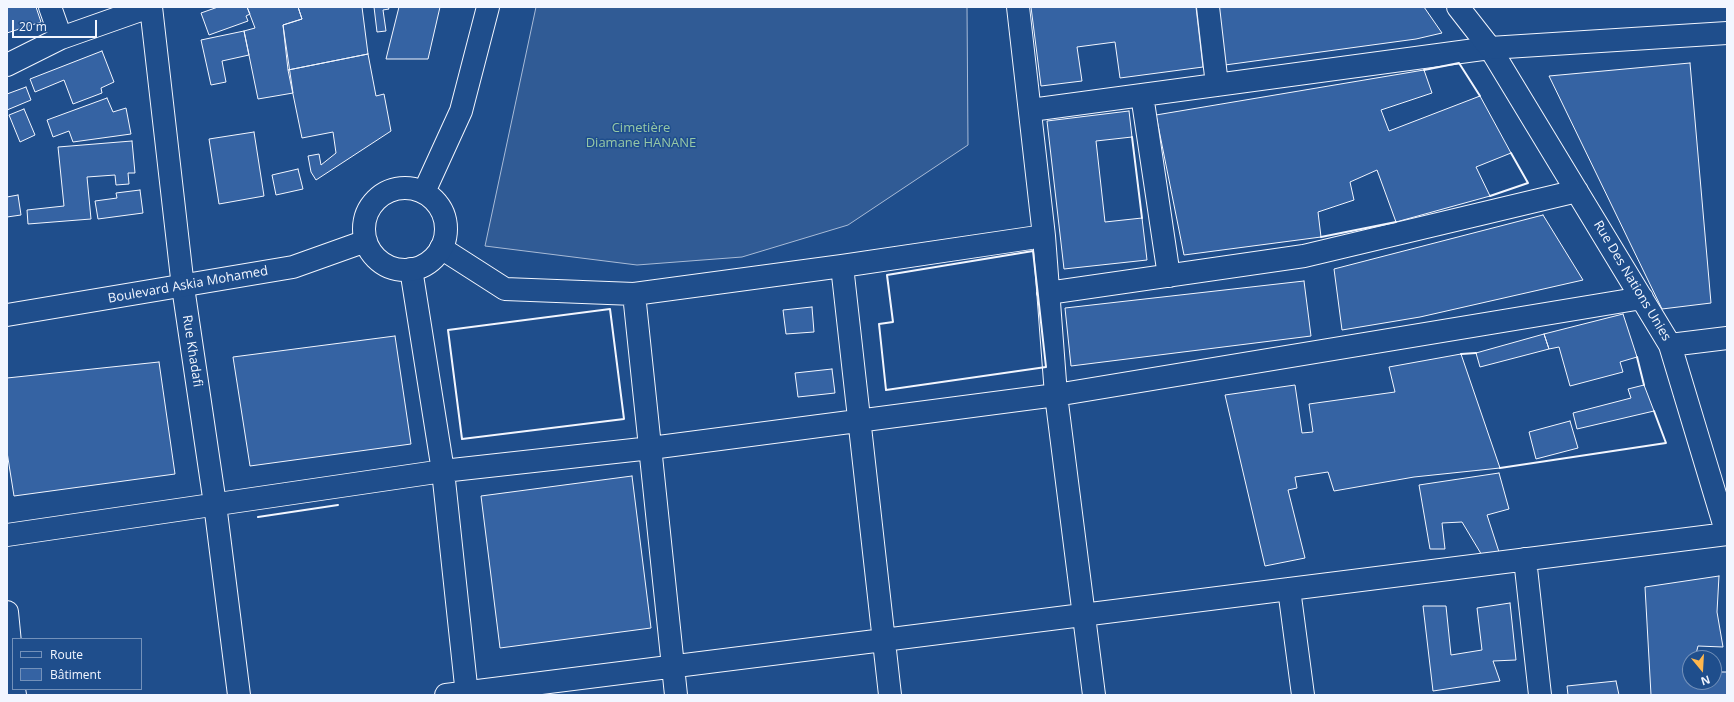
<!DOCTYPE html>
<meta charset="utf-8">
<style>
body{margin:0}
#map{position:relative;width:1734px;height:702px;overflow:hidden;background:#1f4e8c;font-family:"Open Sans",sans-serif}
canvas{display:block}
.frame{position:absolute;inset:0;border:8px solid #f2f6ff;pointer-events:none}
.legend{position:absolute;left:12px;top:638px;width:130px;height:52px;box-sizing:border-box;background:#1f4e8c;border:1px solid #7391ba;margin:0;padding:5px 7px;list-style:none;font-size:12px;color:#f2f6ff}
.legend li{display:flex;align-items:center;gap:8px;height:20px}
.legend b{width:20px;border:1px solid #7391ba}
.north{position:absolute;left:1682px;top:650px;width:40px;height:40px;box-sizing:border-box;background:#1f4e8c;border:1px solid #7391ba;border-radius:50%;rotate:162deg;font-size:11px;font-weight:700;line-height:16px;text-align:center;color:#f2f6ff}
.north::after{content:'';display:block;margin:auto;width:14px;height:18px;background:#ffb74d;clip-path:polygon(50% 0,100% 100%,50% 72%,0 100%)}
.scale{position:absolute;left:12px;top:20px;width:85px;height:18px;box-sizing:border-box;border:2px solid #f2f6ff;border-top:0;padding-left:5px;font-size:12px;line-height:14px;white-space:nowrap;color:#f2f6ff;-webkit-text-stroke:3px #1f4e8c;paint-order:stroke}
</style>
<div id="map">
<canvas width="1734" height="702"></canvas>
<div class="frame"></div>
<ul class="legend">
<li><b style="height:5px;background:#1f4e8c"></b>Route</li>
<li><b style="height:11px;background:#3563a3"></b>Bâtiment</li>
</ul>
<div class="north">N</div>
<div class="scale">20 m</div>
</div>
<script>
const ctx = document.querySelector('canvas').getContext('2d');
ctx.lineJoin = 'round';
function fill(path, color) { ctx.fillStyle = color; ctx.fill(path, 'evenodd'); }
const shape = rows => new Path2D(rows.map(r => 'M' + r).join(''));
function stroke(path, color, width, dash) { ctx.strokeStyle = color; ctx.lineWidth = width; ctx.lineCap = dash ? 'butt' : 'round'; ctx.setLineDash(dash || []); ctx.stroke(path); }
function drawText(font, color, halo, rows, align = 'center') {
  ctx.font = font + ' "Open Sans",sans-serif'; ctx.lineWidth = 3; ctx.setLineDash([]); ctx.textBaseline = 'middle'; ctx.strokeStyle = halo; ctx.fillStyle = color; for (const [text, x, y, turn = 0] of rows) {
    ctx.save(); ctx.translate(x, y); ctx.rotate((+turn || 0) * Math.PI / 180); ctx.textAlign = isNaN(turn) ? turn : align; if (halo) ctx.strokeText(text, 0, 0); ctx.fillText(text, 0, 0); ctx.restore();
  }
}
const built = shape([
 [536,7,967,7,968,145,848,225,742,257,637,265,485,246,536,7]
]);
fill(built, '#305b95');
stroke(built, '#a8bbd7', 1);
const building = shape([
 [7,7,36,7,41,22,7,33,7,7],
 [218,7,247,7,250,14,246,16,248,21,209,35,201,13,218,7],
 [247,7,298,7,302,19,283,25,293,93,258,99,244,31,255,28,247,7],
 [298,7,362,7,368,54,288,70,283,25,302,19,298,7],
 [374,7,388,7,389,9,383,10,386,31,377,32,374,7],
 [399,7,440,7,428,59,386,59,399,7],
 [1031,7,1196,7,1203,67,1120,78,1115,42,1077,47,1082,81,1041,86,1031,7],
 [1219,7,1424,7,1442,33,1416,39,1225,65,1219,7],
 [244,31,249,55,222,61,226,82,211,85,201,40,244,31],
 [102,51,114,82,101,88,102,93,73,104,64,80,35,92,30,79,102,51],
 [368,54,376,96,384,94,391,131,316,180,311,172,308,156,319,154,321,165,336,153,333,132,302,138,288,70,368,54],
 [1690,63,1711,303,1662,309,1549,76,1690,63],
 [1424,70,1432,93,1381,110,1389,131,1480,96,1511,153,1476,167,1490,196,1396,222,1377,170,1350,182,1354,200,1318,212,1321,237,1184,255,1156,115,1424,70],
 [26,87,31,100,7,110,7,94,26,87],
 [107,98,113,112,126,108,131,134,73,142,69,131,53,137,47,120,107,98],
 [24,109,35,135,20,142,9,115,24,109],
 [1129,111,1132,137,1096,141,1105,222,1142,218,1147,260,1064,269,1047,121,1129,111],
 [254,132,264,196,219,204,209,139,254,132],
 [132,141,135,173,128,173,129,184,116,185,115,175,87,177,91,219,28,224,27,210,64,206,58,147,132,141],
 [298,169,303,189,276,195,272,175,298,169],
 [140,190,143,213,98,219,95,201,117,198,116,193,140,190],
 [18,195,21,215,7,217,7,197,18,195],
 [1543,215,1583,280,1420,317,1342,330,1334,269,1543,215],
 [1304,281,1311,336,1071,366,1065,308,1304,281],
 [812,307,814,332,786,334,783,310,812,307],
 [1623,314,1637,357,1620,362,1623,372,1570,386,1559,347,1549,349,1544,334,1623,314],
 [1544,334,1549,349,1480,367,1476,353,1544,334],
 [395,336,411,444,250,466,233,357,395,336],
 [1461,354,1500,468,1414,477,1334,491,1328,472,1295,477,1297,488,1288,490,1305,558,1265,566,1225,395,1295,385,1302,433,1313,432,1309,404,1395,392,1389,367,1461,354],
 [159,362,175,474,14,496,7,452,7,378,159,362],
 [832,369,835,393,798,397,795,373,832,369],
 [1644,385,1654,411,1577,429,1573,413,1631,398,1628,389,1644,385],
 [1570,421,1578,448,1536,459,1529,432,1570,421],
 [1499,473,1509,509,1487,515,1500,555,1483,557,1462,522,1442,523,1445,549,1430,549,1419,485,1499,473],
 [632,476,651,628,500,648,481,496,632,476],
 [1719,576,1717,612,1723,647,1698,646,1695,658,1690,658,1690,682,1714,682,1714,672,1727,672,1727,695,1651,695,1645,587,1719,576],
 [1510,603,1516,660,1493,661,1500,681,1433,691,1423,606,1446,606,1451,655,1482,650,1477,608,1510,603],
 [1616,681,1619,695,1568,695,1567,686,1616,681]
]);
fill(building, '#3563a3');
stroke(building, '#f2f6ff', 1);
const minor = shape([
 [50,7,61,38],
 [151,7,183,287,215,504,239,695],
 [1018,7,1044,236,1056,395,1094,695],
 [1208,7,1217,85],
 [7,65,61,38,149,7],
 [1142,95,1169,276],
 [1031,110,1490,48,1670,345,1727,534],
 [441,248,505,289,634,294,842,266,1044,236],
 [842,266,890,695],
 [411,269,443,471,467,695],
 [1048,293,1304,256,1577,191],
 [634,294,676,695],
 [1670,345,1727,338],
 [7,535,443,471,651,448,1056,395,1642,298],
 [1525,559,1540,695],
 [1289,589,1303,695],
 [7,612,13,674],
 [14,689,15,695],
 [446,695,1727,534]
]);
const tertiary = shape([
 '364 229a41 41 0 1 1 82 0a41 41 0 1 1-82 0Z',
 [424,192,461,111,488,7],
 [7,315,293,267,366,241]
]);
const primary = shape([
 [1458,7,1490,48,1727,33]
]);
stroke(minor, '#f2f6ff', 24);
stroke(tertiary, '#f2f6ff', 24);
stroke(primary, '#f2f6ff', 24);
stroke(minor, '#1f4e8c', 22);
stroke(tertiary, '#1f4e8c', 22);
stroke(primary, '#1f4e8c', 22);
stroke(shape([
 [1424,70,1459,63,1480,96],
 [1132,137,1142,218],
 [1490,196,1528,183,1511,153],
 [1321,237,1396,222],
 [1033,251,1046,367,886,390,879,324,893,322,887,275,1033,251],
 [610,309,624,419,462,439,448,330,610,309],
 [1461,354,1476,353],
 [1637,357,1644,385],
 [1500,468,1666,443,1654,411],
 [258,517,338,505]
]), '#f2f6ff', 2);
drawText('13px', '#97c8a6', '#1f4e8c', [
 ["Cimetière",641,128],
 ["Diamane HANANE",641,143]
]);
drawText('13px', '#f2f6ff', '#1f4e8c', [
 ["Rue Des Nations Unies",1632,281,59],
 ["Boulevard Askia Mohamed",188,285,-10],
 ["Rue Khadafi",192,351,81]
]);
</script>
